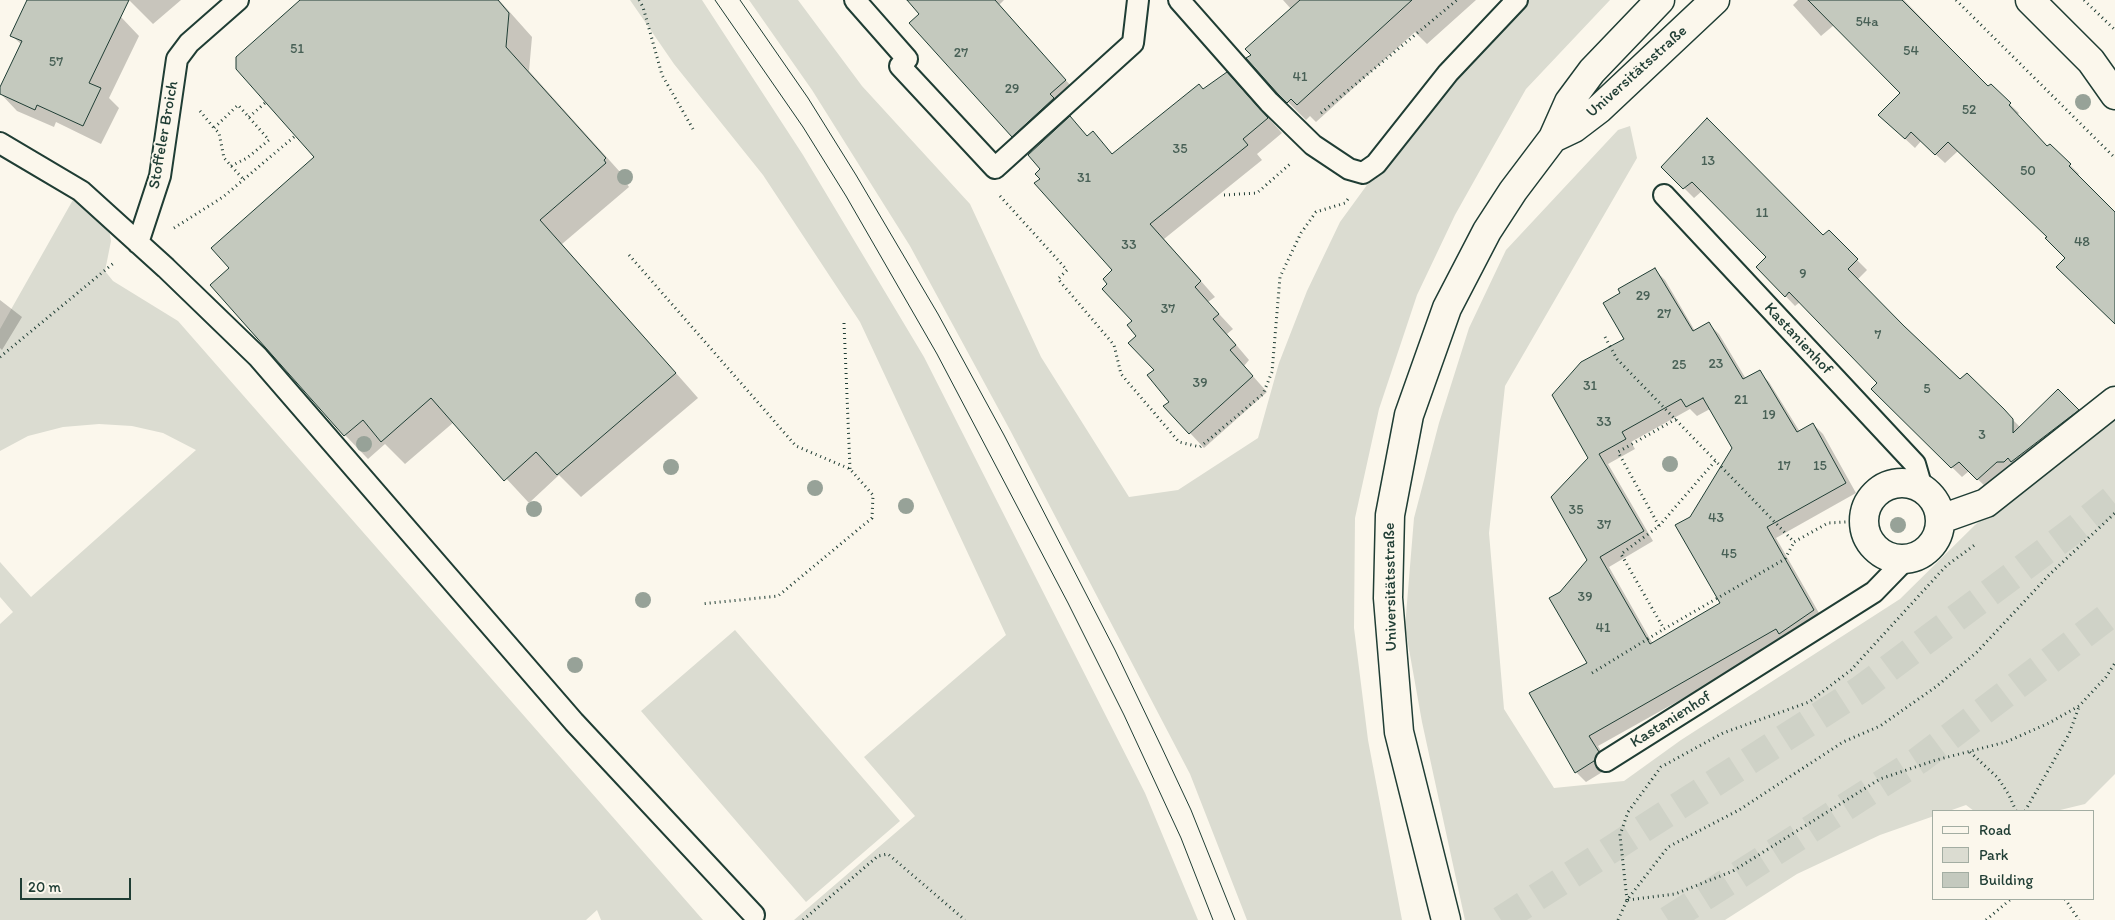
<!DOCTYPE html>
<meta charset="utf-8">
<style>
body{margin:0}
#map{position:relative;width:2115px;height:920px;overflow:hidden;background:#fbf7ec;font-family:Itim,sans-serif}
canvas{display:block}
.legend{position:absolute;left:1932px;top:810px;width:162px;height:90px;box-sizing:border-box;background:#fbf7ec;border:1px solid #a3ada2;margin:0;padding:6px 9px;list-style:none;font-size:15px;color:#1f3d34}
.legend li{display:flex;align-items:center;gap:10px;height:25px}
.legend b{width:25px;border:1px solid #a3ada2}
.scale{position:absolute;left:20px;top:878px;width:111px;height:22px;box-sizing:border-box;border:2px solid #1f3d34;border-top:0;padding-left:6px;font-size:15px;line-height:18px;white-space:nowrap;color:#1f3d34;-webkit-text-stroke:4px #fbf7ec;paint-order:stroke}
</style>
<div id="map">
<canvas width="2115" height="920"></canvas>
<ul class="legend">
<li><b style="height:6px;background:#fbf7ec"></b>Road</li>
<li><b style="height:14px;background:#dbdcd1"></b>Park</li>
<li><b style="height:14px;background:#c4c9be"></b>Building</li>
</ul>
<div class="scale">20 m</div>
</div>
<script>
const ctx = document.querySelector('canvas').getContext('2d');
ctx.lineJoin = 'round';
function fill(path, color) { ctx.fillStyle = color; ctx.fill(path, 'evenodd'); }
const shape = rows => new Path2D(rows.map(r => 'M' + r).join(''));
function stroke(path, color, width, dash) { ctx.strokeStyle = color; ctx.lineWidth = width; ctx.lineCap = dash ? 'butt' : 'round'; ctx.setLineDash(dash || []); ctx.stroke(path); }
function drawText(font, color, halo, rows, align = 'center') {
  ctx.font = font + ' Itim,sans-serif'; ctx.lineWidth = 4; ctx.setLineDash([]); ctx.textBaseline = 'middle'; ctx.strokeStyle = halo; ctx.fillStyle = color; for (const [text, x, y, turn = 0] of rows) {
    ctx.save(); ctx.translate(x, y); ctx.rotate((+turn || 0) * Math.PI / 180); ctx.textAlign = isNaN(turn) ? turn : align; if (halo) ctx.strokeText(text, 0, 0); ctx.fillText(text, 0, 0); ctx.restore();
  }
}
fill(shape([
 [630,0,702,0,803,155,924,357,1145,793,1198,920,794,920,915,816,864,757,1006,635,860,322,763,175,674,64],
 [749,0,798,0,862,86,970,204,1041,357,1129,497,1178,490,1258,438,1279,363,1307,291,1340,222,1383,163,1513,13,1529,0,1610,0,1526,89,1492,149,1455,215,1417,295,1379,409,1355,518,1354,628,1368,740,1402,920,1247,920,1190,774,1010,430,910,246,812,90],
 [1630,126,1637,158,1505,386,1489,533,1504,709,1554,788,1624,781,1681,740,1900,599,1975,525,2115,411,2115,774,2085,804,2056,811,1974,811,1966,805,1949,811,1934,811,1934,816,1880,835,1797,874,1725,920,1465,920,1422,722,1405,627,1414,518,1439,423,1469,328,1506,250,1618,130],
 [74,198,99,213,109,229,111,241,105,271,113,281,178,321,703,920,601,920,597,910,586,920,0,920,0,624,13,612,0,597,0,562,31,597,196,450,163,433,132,426,99,424,63,427,28,436,0,451,0,329],
 [735,630,900,821,806,902,641,711]
]), '#dbdcd1');
fill(shape([
 [28,0,83,0,121,17,139,36,109,98,119,108,101,144,56,122,54,127,17,111,0,93,22,45,11,35],
 [129,0,181,0,153,24],
 [302,0,499,0,532,37,529,71,629,182,627,184,629,187,562,244,698,398,581,497,559,475,529,503,454,422,405,464,385,444,368,459,345,435,212,285,230,268,315,157],
 [908,0,1004,0,999,5,1079,95,1027,151,1013,136],
 [1283,0,1476,0,1427,44,1415,32,1316,122,1310,116,1306,120,1279,93,1253,55,1291,9],
 [1798,0,1904,0,1989,88,1991,86,2019,113,2017,115,2048,147,2050,145,2079,174,2077,176,2115,214,2115,323,2048,237,1958,151,1945,163,1921,141,1915,148,1889,124,1902,93,1834,25,1821,36,1793,5],
 [1241,88,1282,133,1257,154,1262,160,1164,239,1215,297,1208,302,1233,329,1227,334,1249,360,1244,366,1267,392,1204,448,1165,406,1171,402,1138,336,1133,322,1109,284,1114,270,1042,179,1042,169,1070,118,1088,137,1093,133,1113,155,1204,90],
 [1663,167,1823,237,1829,232,1867,270,1857,280,1960,380,2003,410,2021,428,2058,390,2088,420,1988,489,1969,471,1962,477,1882,399,1879,383,1800,302,1795,306,1758,267,1767,257,1702,191,1694,198],
 [1655,270,1665,280,1695,331,1709,324,1719,334,1746,379,1759,372,1769,382,1800,432,1813,424,1823,434,1856,493,1776,538,1823,620,1598,746,1608,763,1604,771,1586,782,1576,772,1531,694,1589,663,1560,593,1589,560,1590,458,1626,340,1622,293],
 [1690,409,1697,416,1710,409,1733,448,1690,518,1721,603,1653,644,1609,567,1653,541,1608,464,1635,449,1631,442],
 [0,300,22,317,2,350,0,348]
]), '#0003');
const building = shape([
 [27,0,129,0,89,83,101,88,83,126,37,105,35,110,0,94,0,87,22,41,10,36,27,0],
 [300,0,498,0,509,13,506,47,606,158,604,160,606,163,540,220,676,373,557,475,536,452,504,481,431,398,381,442,363,420,344,436,210,285,229,268,211,248,314,157,236,69,236,57,300,0],
 [907,0,995,0,1066,80,1050,94,1054,98,1012,137,909,23,919,14,907,0],
 [1300,0,1412,0,1297,105,1291,99,1287,103,1278,94,1246,58,1251,55,1245,49,1300,0],
 [1808,0,1902,0,1988,86,1991,84,2011,103,2009,105,2047,146,2050,144,2071,164,2069,166,2115,212,2115,324,2056,267,2065,258,2045,238,2047,237,1948,142,1935,155,1911,132,1905,139,1878,115,1900,93,1808,0],
 [1227,72,1268,118,1243,139,1248,145,1150,224,1201,281,1195,287,1219,314,1213,319,1236,345,1230,350,1253,376,1189,434,1163,406,1169,402,1147,375,1154,370,1128,343,1136,336,1127,325,1132,321,1102,289,1107,284,1103,279,1112,270,1034,183,1040,179,1035,174,1040,169,1028,155,1070,116,1087,136,1093,131,1112,154,1199,84,1203,89,1227,72],
 [1707,118,1823,235,1829,230,1858,259,1848,269,1904,326,1960,379,1967,373,2004,409,2013,419,2013,433,2058,389,2079,410,2011,462,2008,458,2004,462,1997,462,1977,480,1959,462,1951,468,1871,389,1877,383,1789,292,1785,297,1756,267,1766,257,1692,182,1683,189,1661,167,1707,118],
 [1655,268,1693,331,1709,322,1743,379,1760,370,1797,432,1813,423,1846,483,1767,527,1814,610,1779,634,1776,629,1589,736,1599,752,1594,761,1575,773,1529,693,1587,663,1549,598,1560,592,1587,560,1551,497,1588,458,1552,395,1581,362,1624,339,1603,303,1620,293,1618,289,1655,268],
 [1703,398,1732,448,1690,517,1675,525,1720,603,1650,644,1600,557,1644,531,1599,454,1626,439,1622,432,1681,399,1686,407,1703,398]
]);
fill(building, '#c4c9be');
stroke(building, '#1f3d34', 1);
stroke(shape([
 [1501,920,1861,689,2075,529,2115,497],
 [1668,920,1919,760,2115,611]
]), '#cfd2c7', 28, [28, 14]);
const service = shape([
 [855,0,907,59,900,66,995,168,1133,43,1138,0],
 [1179,0,1269,102,1313,145,1349,169,1363,173,1376,164,1448,73,1517,0],
 [0,143,81,191,166,268,258,357,574,722,754,915],
 [1664,195,1915,464,1922,488],
 [138,243,160,176,177,59,189,43,238,0],
 [1606,761,1874,592,1906,559]
]);
const minor = shape([
 [2030,0,2091,61,2115,95],
 '1864 521a38 38 0 1 1 76 0a38 38 0 1 1-76 0Z',
 [1941,519,1986,503,2115,401]
]);
const tertiary = shape([
 [1553,138,1574,128,1599,109,1715,0],
 [1446,920,1399,732,1388,598,1390,515,1409,415,1447,308,1487,231,1513,191,1553,138,1569,102,1592,71,1660,0]
]);
stroke(service, '#1f3d34', 24);
stroke(minor, '#1f3d34', 31);
stroke(tertiary, '#1f3d34', 31);
stroke(shape([
 [639,0,643,7,662,75,693,129],
 [1956,0,2115,158],
 [2084,0,2115,30],
 [200,111,214,128],
 [1321,113,1457,0],
 [249,117,265,103],
 [231,166,247,158,269,140,238,105,214,128,219,133,224,158,244,180],
 [1224,195,1257,193,1290,164],
 [1000,196,1067,270,1058,279,1114,345,1121,374,1179,442,1200,447,1263,394,1272,372,1280,277,1301,233,1316,212,1345,203,1348,199],
 [174,228,223,197,295,136],
 [629,255,796,446,850,469,873,495,872,518,778,596,701,604],
 [844,323,850,469],
 [1605,337,1617,359,1794,542,1828,523,1864,521],
 [0,357,115,262],
 [1676,419,1618,452,1659,526,1621,554,1664,629,1785,559,1794,542],
 [1659,526,1716,460],
 [1592,673,1664,629],
 [1970,752,1998,778,2009,795,2016,811],
 [2025,811,2069,734,2079,707],
 [2065,899,2079,920],
 [1627,900,1620,835,1628,812,1661,767,1723,733,1809,702,1851,670,1946,566,1976,544],
 [1628,900,1675,894,1733,871,1880,779,1936,760,2006,742,2049,723,2079,706,2106,677,2115,663],
 [803,920,878,856,888,854,965,920],
 [1618,920,1627,900,1668,847,1739,810,1843,742,1880,726,1937,686,1977,652,2050,574,2115,513],
 [1986,920,2011,899]
]), '#1f3d34', 3, [1, 4]);
stroke(service, '#fbf7ec', 20);
stroke(minor, '#fbf7ec', 28);
stroke(tertiary, '#fbf7ec', 28);
stroke(shape([
 [715,0,803,127,846,196,937,354,1068,603,1124,715,1181,838,1213,920],
 [740,0,808,98,856,175,938,314,1004,435,1115,650,1161,746,1191,810,1235,920]
]), '#1f3d34', 1);
ctx.fillStyle = '#97a298';
for (const [x, y] of [
 [2083,102],
 [625,177],
 [364,444],
 [1670,464],
 [671,467],
 [815,488],
 [906,506],
 [534,509],
 [1898,525],
 [643,600],
 [575,665]
]) { ctx.beginPath(); ctx.arc(x, y, 8, 0, 2 * Math.PI); ctx.fill(); }
drawText('14px', '#486056', null, [
 ["54a",1867,22],
 ["51",297,49],
 ["54",1911,51],
 ["27",961,53],
 ["57",56,62],
 ["41",1300,77],
 ["29",1012,89],
 ["52",1969,110],
 ["35",1180,149],
 ["13",1708,161],
 ["50",2028,171],
 ["31",1084,178],
 ["11",1762,213],
 ["48",2082,242],
 ["33",1129,245],
 ["9",1803,274],
 ["29",1643,296],
 ["37",1168,309],
 ["27",1664,314],
 ["7",1878,335],
 ["23",1716,364],
 ["25",1679,365],
 ["39",1200,383],
 ["31",1590,386],
 ["5",1927,389],
 ["21",1741,400],
 ["19",1769,415],
 ["33",1604,422],
 ["3",1982,435],
 ["17",1784,466],
 ["15",1820,466],
 ["35",1576,510],
 ["43",1716,518],
 ["37",1604,525],
 ["45",1729,554],
 ["39",1585,597],
 ["41",1603,628]
]);
drawText('16px', '#1f3d34', '#fbf7ec', [
 ["Universitätsstraße",1637,72,-42],
 ["Stoffeler Broich",164,135,-80],
 ["Kastanienhof",1798,339,47],
 ["Universitätsstraße",1391,587,-91],
 ["Kastanienhof",1671,720,-32]
]);
</script>
